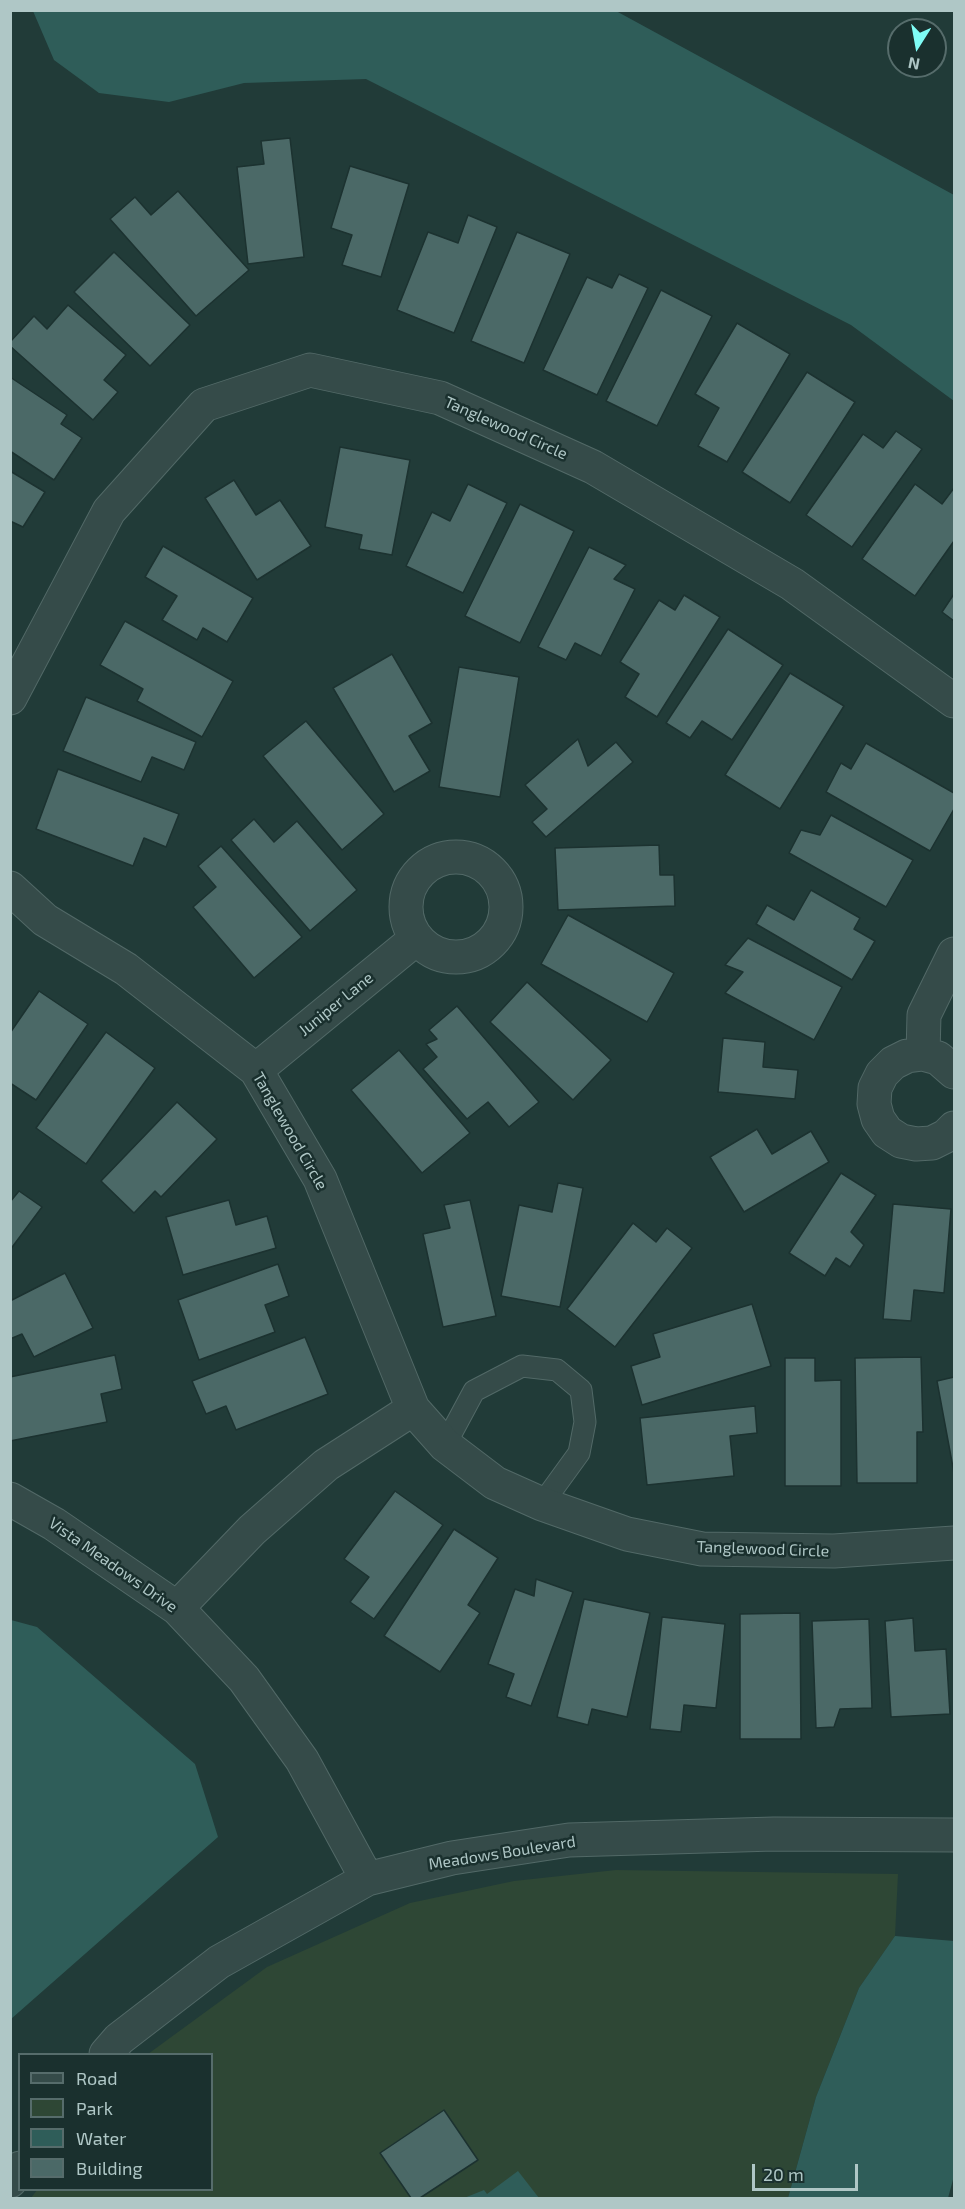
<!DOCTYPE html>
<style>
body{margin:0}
#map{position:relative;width:965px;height:2209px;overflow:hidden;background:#213b38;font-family:"Exo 2",sans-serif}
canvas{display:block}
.frame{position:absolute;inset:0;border:12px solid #afc7c6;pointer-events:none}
.legend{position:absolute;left:18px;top:2053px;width:195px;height:138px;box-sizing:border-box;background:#1a302e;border:2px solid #566c6b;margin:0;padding:8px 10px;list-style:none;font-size:18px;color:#afc7c6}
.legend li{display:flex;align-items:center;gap:12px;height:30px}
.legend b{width:30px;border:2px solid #566c6b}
.north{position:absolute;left:887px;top:18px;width:60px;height:60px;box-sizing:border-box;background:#1a302e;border:2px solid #566c6b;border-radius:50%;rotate:191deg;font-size:16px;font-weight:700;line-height:24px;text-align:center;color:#afc7c6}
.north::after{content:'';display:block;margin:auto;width:21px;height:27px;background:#7ffcf5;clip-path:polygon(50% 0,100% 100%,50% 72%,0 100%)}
.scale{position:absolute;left:752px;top:2164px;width:106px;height:27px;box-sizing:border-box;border:3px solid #afc7c6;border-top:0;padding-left:8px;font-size:18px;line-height:21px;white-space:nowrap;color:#afc7c6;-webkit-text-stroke:4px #1a302e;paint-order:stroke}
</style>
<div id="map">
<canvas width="965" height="2209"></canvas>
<div class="frame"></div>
<ul class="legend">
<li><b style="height:8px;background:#354b49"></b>Road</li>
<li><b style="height:16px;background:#2e4735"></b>Park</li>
<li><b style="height:16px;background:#2f5d59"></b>Water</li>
<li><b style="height:16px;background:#4b6967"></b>Building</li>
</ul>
<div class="north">N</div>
<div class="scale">20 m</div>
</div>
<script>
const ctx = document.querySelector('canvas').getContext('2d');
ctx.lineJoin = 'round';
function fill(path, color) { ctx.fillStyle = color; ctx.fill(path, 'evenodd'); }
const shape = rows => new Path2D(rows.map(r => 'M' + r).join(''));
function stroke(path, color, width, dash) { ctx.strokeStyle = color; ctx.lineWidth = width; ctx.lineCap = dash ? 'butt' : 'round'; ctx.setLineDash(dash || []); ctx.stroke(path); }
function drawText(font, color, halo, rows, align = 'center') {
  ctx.font = font + ' "Exo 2",sans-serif'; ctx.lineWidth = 5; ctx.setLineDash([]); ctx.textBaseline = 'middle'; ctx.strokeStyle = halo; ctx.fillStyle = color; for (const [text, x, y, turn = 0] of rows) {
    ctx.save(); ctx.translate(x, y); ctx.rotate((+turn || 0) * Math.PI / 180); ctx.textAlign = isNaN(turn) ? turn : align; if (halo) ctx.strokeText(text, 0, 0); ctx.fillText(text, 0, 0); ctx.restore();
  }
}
fill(shape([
 [616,1870,898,1874,895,1936,859,1988,816,2097,788,2198,31,2198,37,2190,212,2190,212,2054,148,2054,267,1967,410,1903,514,1881]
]), '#2e4735');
fill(shape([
 [33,11,616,11,954,195,954,401,851,325,366,79,244,83,169,102,99,93,54,60],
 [11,1620,37,1627,195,1764,218,1837,11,2019],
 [895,1936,954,1941,954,2176,948,2198,788,2198,816,2097,859,1988],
 [518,2171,539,2198,464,2198,484,2190,487,2194]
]), '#2f5d59');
const building = shape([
 [290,138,304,257,248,264,237,167,264,164,261,141,290,138],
 [350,166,409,184,381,277,342,265,352,235,331,228,350,166],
 [178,191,249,270,196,316,110,219,135,197,151,215,178,191],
 [468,215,497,227,454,333,397,310,428,232,458,243,468,215],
 [517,232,570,254,524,363,471,341,517,232],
 [114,252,190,325,150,366,74,292,114,252],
 [619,274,648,288,597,395,543,370,587,277,612,288,619,274],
 [661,290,712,316,657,426,606,401,661,290],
 [68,305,126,355,104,380,118,392,93,420,10,346,10,342,34,316,47,329,68,305],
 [737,323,790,354,727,462,698,446,719,408,695,394,737,323],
 [807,372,855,402,790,503,742,472,807,372],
 [10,377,67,415,61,424,82,438,54,480,10,451,10,377],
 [896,431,922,449,852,547,806,515,863,434,883,448,896,431],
 [340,447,410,460,392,555,359,549,362,535,325,527,340,447],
 [10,471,45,492,23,527,10,521,10,471],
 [234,480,256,515,280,500,311,546,257,580,205,498,234,480],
 [468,484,507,503,463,593,406,566,432,512,450,521,468,484],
 [915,484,942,504,954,488,954,541,915,596,862,559,915,484],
 [520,504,574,531,520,643,465,616,520,504],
 [163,546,253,598,227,642,203,628,197,640,162,620,177,596,145,577,163,546],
 [589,547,626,565,614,579,635,589,601,656,575,643,566,660,538,647,589,547],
 [954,594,954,621,942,612,954,594],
 [684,595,720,617,657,717,625,697,639,674,620,662,659,600,675,610,684,595],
 [125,621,233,681,202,737,137,701,143,689,100,665,125,621],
 [728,629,783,665,732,740,702,721,690,738,666,723,728,629],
 [392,654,432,723,409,736,430,771,394,792,333,688,392,654],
 [459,667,519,677,500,797,439,787,459,667],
 [790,673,844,706,780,809,725,775,790,673],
 [86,697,196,742,184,770,152,757,141,782,63,751,86,697],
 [306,721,384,814,342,850,263,756,306,721],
 [578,739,588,766,616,742,633,762,546,837,532,822,547,809,525,785,578,739],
 [866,743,954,793,954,809,930,851,826,792,841,763,851,769,866,743],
 [58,769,179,814,166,847,144,838,133,866,36,829,58,769],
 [831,815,913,860,886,907,789,853,801,830,820,835,831,815],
 [254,819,274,842,297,821,357,890,310,931,231,840,254,819],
 [659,845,660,875,674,875,675,906,558,910,555,848,659,845],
 [221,846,302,937,254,978,193,907,216,887,198,866,221,846],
 [811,890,860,918,854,929,875,941,852,980,756,924,767,905,794,920,811,890],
 [568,915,674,973,647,1022,541,964,568,915],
 [748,938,842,987,814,1040,725,993,743,972,725,965,748,938],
 [527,982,611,1060,573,1100,490,1022,527,982],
 [39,991,88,1024,36,1100,10,1083,10,1033,39,991],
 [457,1006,539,1102,509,1127,488,1102,467,1119,423,1069,437,1057,426,1044,437,1039,429,1030,457,1006],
 [106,1032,155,1068,86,1164,36,1128,106,1032],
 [723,1038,765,1042,763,1067,798,1070,795,1099,718,1092,723,1038],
 [399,1050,470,1133,422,1173,351,1090,399,1050],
 [177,1102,217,1139,161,1197,155,1191,134,1213,101,1181,177,1102],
 [757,1129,772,1154,811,1131,829,1162,744,1212,710,1157,757,1129],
 [841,1173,876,1195,851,1232,864,1245,850,1267,836,1258,825,1276,789,1253,841,1173],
 [558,1183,583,1188,560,1307,501,1296,519,1205,552,1212,558,1183],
 [19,1191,42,1207,10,1250,10,1202,19,1191],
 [229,1200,236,1225,267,1216,276,1248,183,1275,166,1217,229,1200],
 [470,1200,496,1316,443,1327,423,1234,450,1228,444,1205,470,1200],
 [893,1204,951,1209,944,1293,914,1290,911,1321,883,1319,893,1204],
 [633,1223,656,1242,667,1228,692,1248,615,1347,567,1309,633,1223],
 [278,1264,289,1296,265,1305,275,1332,199,1360,178,1300,278,1264],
 [65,1273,93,1328,34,1357,22,1334,10,1339,10,1301,65,1273],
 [752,1304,771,1366,642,1405,631,1366,660,1357,653,1334,752,1304],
 [305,1337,328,1394,236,1430,226,1406,206,1414,192,1381,305,1337],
 [115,1355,122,1389,101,1394,107,1422,10,1441,10,1377,115,1355],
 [921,1357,923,1432,917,1432,917,1483,857,1483,855,1358,921,1357],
 [785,1358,815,1358,815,1381,841,1380,841,1486,785,1486,785,1358],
 [954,1377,954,1473,937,1381,954,1377],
 [755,1406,757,1433,730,1436,734,1476,647,1485,640,1418,755,1406],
 [395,1491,443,1525,374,1619,350,1602,369,1577,344,1559,395,1491],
 [454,1529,498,1558,468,1605,480,1613,440,1672,384,1636,454,1529],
 [536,1579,573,1592,531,1706,506,1697,514,1674,488,1664,515,1589,534,1596,536,1579],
 [584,1599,650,1613,627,1717,592,1709,588,1725,557,1717,584,1599],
 [800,1613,801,1739,740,1739,740,1614,800,1613],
 [662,1617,725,1624,716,1708,684,1705,681,1732,650,1729,662,1617],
 [913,1618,915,1651,946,1649,950,1714,891,1717,885,1621,913,1618],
 [869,1619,872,1708,840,1709,834,1727,816,1728,812,1621,869,1619],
 [444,2110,478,2160,420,2198,411,2198,380,2153,444,2110]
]);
fill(building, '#4b6967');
stroke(building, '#1c3230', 1.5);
const service = shape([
 [445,1445,474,1391,522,1366,557,1370,581,1390,585,1422,579,1453,542,1504]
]);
const minor = shape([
 [10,698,109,511,204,405,310,370,440,398,593,467,792,584,954,701],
 '406 907a50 50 0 1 1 100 0a50 50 0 1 1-100 0Z',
 [10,888,45,920,126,969,256,1070,320,1179,413,1409,445,1445,495,1483,542,1504,627,1534,702,1549,834,1551,954,1543],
 [923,1054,924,1015,954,954],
 [256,1070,417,938],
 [954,1072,938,1058,923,1054,907,1056,893,1063,882,1074,875,1088,874,1104,878,1119,887,1132,901,1141,916,1144,932,1143,946,1136,954,1128],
 [10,1499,54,1524,177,1608,244,1679,302,1760,367,1879],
 [177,1608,252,1530,326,1465,413,1409],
 [106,2054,119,2039,219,1962,367,1879,452,1858,569,1840,774,1834,954,1835],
 [10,2181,20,2168]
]);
stroke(service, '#526967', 23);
stroke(minor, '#526967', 35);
stroke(service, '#354b49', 21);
stroke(minor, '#354b49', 33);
drawText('16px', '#afc7c6', '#1a302e', [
 ["Tanglewood Circle",506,428,24],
 ["Juniper Lane",336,1004,-39],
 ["Tanglewood Circle",290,1131,60],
 ["Tanglewood Circle",763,1549,2],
 ["Vista Meadows Drive",113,1565,35],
 ["Meadows Boulevard",502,1853,-9]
]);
</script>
